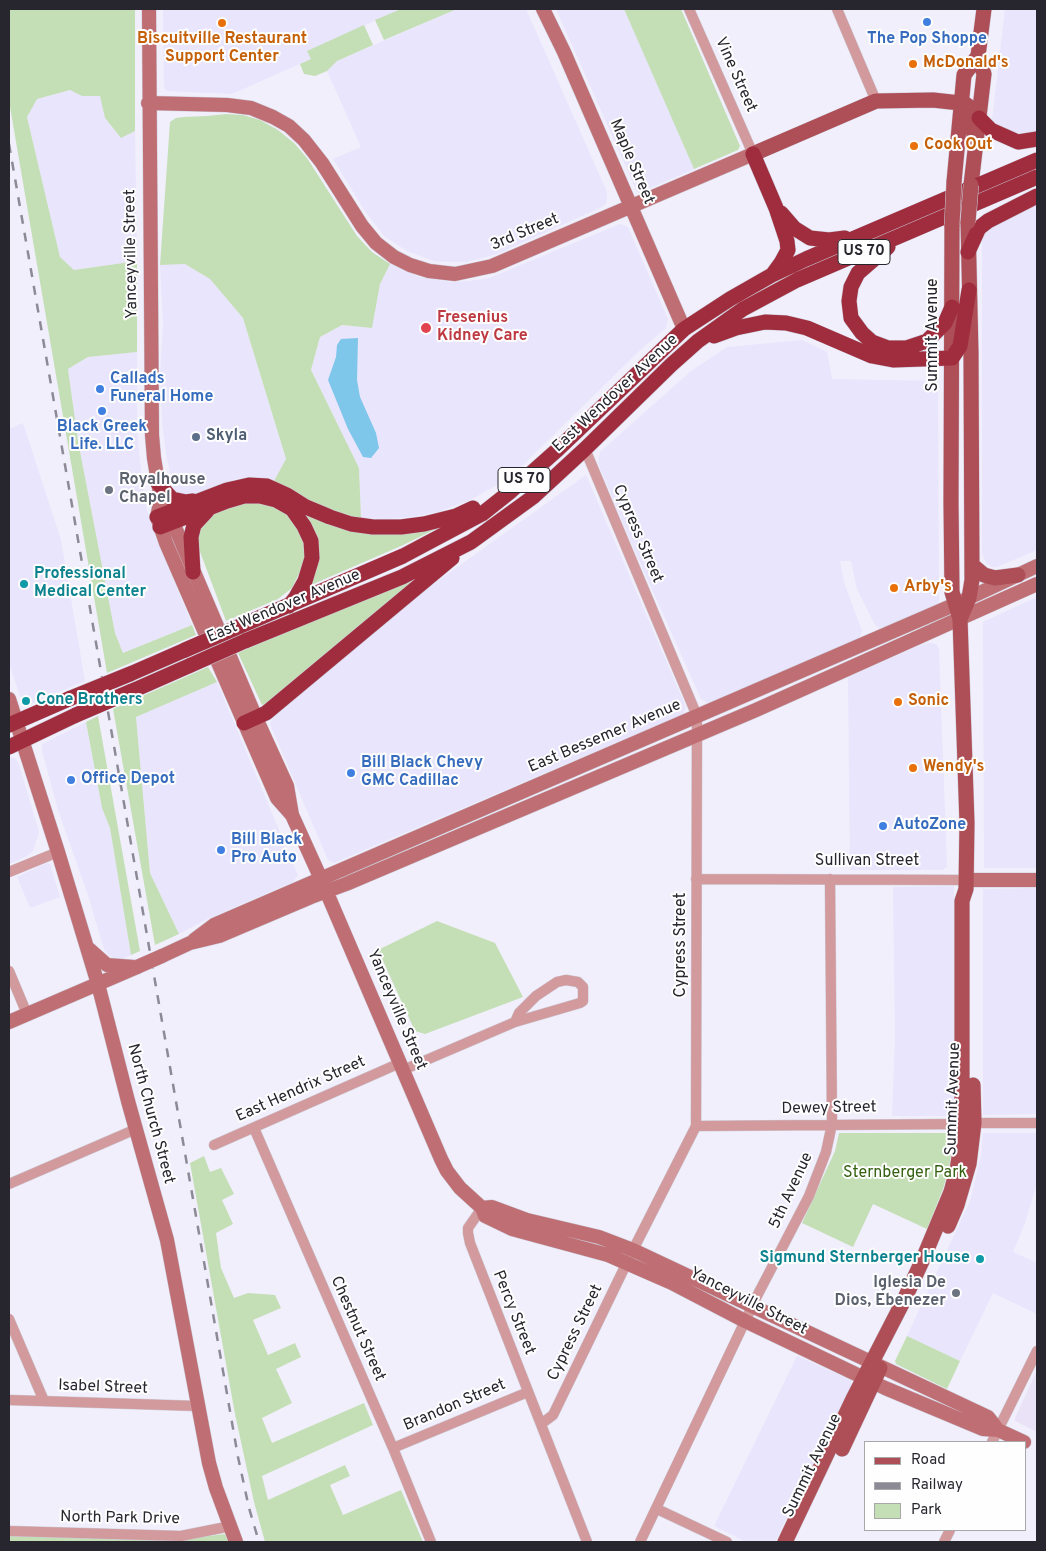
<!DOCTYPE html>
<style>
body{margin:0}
#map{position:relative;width:1046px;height:1551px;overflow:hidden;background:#f1effc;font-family:Overpass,sans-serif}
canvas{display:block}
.frame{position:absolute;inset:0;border:10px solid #27262e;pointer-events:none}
.legend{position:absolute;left:864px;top:1441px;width:162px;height:90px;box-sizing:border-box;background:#fefefe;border:1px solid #a8a8ab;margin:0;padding:6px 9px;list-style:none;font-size:15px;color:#27262e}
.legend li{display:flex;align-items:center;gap:10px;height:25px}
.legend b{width:25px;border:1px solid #a8a8ab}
</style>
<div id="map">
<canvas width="1046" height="1551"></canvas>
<div class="frame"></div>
<ul class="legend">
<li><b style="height:6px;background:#ae4e57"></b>Road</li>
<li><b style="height:6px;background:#8c8a95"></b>Railway</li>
<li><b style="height:14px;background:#c4dfb5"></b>Park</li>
</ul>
</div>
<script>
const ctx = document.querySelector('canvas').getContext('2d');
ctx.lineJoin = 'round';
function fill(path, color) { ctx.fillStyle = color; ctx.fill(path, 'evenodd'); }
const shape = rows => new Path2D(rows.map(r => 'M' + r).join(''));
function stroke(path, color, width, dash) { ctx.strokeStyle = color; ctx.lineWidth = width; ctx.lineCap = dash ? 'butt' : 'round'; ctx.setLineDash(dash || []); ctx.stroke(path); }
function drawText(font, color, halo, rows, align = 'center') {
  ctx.font = font + ' Overpass,sans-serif'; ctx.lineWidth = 4; ctx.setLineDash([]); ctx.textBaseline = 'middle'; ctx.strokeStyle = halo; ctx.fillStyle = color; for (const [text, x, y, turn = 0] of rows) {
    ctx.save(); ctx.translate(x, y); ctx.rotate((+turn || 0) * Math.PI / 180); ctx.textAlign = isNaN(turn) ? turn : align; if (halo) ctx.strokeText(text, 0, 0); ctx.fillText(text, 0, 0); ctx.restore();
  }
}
fill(shape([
 [163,9,401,9,308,51,311,59,232,94,167,91,164,88],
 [457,9,526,9,607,192,607,198,606,204,602,207,497,254,466,262,451,262,434,261,407,251,384,236,365,211,333,159,361,147,327,71,337,61],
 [556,9,624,9,694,169,639,193,637,192],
 [1005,9,1037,9,1037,132,1023,135,1014,133,993,122,992,120],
 [70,90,82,96,101,96,105,118,121,138,135,131,137,261,74,270,60,257,27,117,36,99],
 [1037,203,1037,550,997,567,992,567,987,564,982,554,982,236,984,231],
 [620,224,628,227,668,319,666,328,638,352,521,467,499,484,472,499,438,512,411,517,388,519,361,518,359,468,311,370,320,337,342,325,372,328,380,284,390,264,419,277,451,282,469,281,489,278],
 [185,264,210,279,243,318,286,460,274,481,255,477,235,479,192,497,175,493,166,455,162,422,160,373,163,324,160,265],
 [802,340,827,352,832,379,938,381,939,605,885,627,879,628,875,625,857,589,851,561,840,561,844,582,862,631,859,639,708,703,701,699,630,540,598,463,600,452,691,371,727,347],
 [137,352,137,431,142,480,147,510,156,538,192,625,123,653,115,633,78,441,68,369,88,357],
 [23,423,61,540,85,681,31,704,25,703,21,699,9,663,9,429],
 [586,475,686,707,683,714,334,863,328,860,270,724,275,712,382,621],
 [1037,597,1037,868,984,868,983,622],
 [930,643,936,644,939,649,947,867,942,870,850,870,848,677,923,644],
 [217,682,298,875,293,882,209,918,179,934,150,873,136,717],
 [86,722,102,808,110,828,131,955,122,959,115,959,107,954,104,949,88,895,58,810,42,751,42,744],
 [11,757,15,758,19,764,39,832,33,851,27,856,9,864,9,758],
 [47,863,50,864,60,897,30,908,17,877],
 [954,886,955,1116,892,1116,895,1037,893,887],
 [1037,888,1037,1114,983,1115,983,889],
 [983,1133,1037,1133,1036,1186,1025,1223,1013,1252,1037,1263,1037,1314,993,1293,960,1361,907,1336,970,1201,981,1156],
 [797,1356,851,1380,852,1385,775,1542,746,1542,714,1526]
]), '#e8e5fc');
fill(shape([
 [1037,1370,1037,1432,1015,1421,1015,1418]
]), '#eae3f8');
fill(shape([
 [9,9,135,9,135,131,121,138,105,118,100,96,82,96,70,90,37,99,27,117,60,257,74,270,137,261,137,352,88,357,68,369,78,441,115,633,123,653,192,625,196,635,107,673,9,101],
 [401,9,457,9,384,40,375,20],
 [624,9,681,9,740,146,738,150,694,169],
 [364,25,373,45,337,61,327,71,315,76,304,74,300,64,311,59,307,51],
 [226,114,243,115,260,120,278,130,294,143,307,158,357,236,372,252,390,264,380,284,372,328,342,325,320,337,311,370,359,468,361,518,342,515,321,508,274,481,286,459,243,318,210,279,185,264,160,265,170,122,176,118,183,117,207,116],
 [256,499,284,511,302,536,305,551,303,565,292,588,278,599,226,621,196,541,199,528,219,508],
 [299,508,314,516,444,525,401,546,304,588,310,577],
 [431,569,269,702,262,705,238,653],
 [208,667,217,682,136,717,150,873,179,934,155,945,113,709],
 [98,716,140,951,131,955,110,828,102,808,86,722],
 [437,921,495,943,523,997,425,1034,415,1031,378,950],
 [839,1133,954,1133,949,1168,943,1189,927,1229,873,1204,853,1247,802,1223,835,1151],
 [204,1156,210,1172,221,1168,234,1194,222,1200,233,1224,216,1233,221,1268,234,1298,248,1293,275,1295,281,1308,253,1320,268,1355,295,1343,301,1357,276,1369,292,1403,262,1418,272,1443,364,1403,373,1425,262,1476,268,1500,345,1465,350,1476,330,1485,343,1515,401,1490,423,1542,265,1542,254,1502,235,1414,190,1163],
 [907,1336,960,1361,947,1389,896,1364,895,1361],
 [225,1534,228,1542,9,1542,9,1536,151,1540,192,1538]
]), '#c4dfb5');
fill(shape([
 [358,338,357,380,360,397,376,433,379,448,371,458,363,457,348,429,328,380,336,357,337,345,341,339]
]), '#7fc6eb');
const street = shape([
 [689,9,753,154],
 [837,9,876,101],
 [9,872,58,852],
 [696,879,967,880],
 [9,971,27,1014],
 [566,980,578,982,583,987,583,1001,580,1003,515,1022,519,1013,536,996,557,982,566,980],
 [403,1070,515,1022],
 [974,1123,1037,1123],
 [696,1126,962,1124],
 [254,1128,393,1448,431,1542],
 [214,1145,400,1063],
 [9,1184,136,1129],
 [482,1208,468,1228,468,1233,470,1243,587,1542],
 [9,1319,44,1401],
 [9,1400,197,1406],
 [541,1424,553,1415,633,1250,696,1126,697,716,585,449],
 [992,1442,1037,1351],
 [393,1448,528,1392],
 [657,1509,727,1542],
 [9,1531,181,1536,231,1526],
 [640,1542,757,1296,809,1196,826,1152,832,1124,830,879],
 [944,1542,950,1530]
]);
const secondary = shape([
 [149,9,152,435,154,458,160,494],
 [543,9,564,52,684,329],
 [148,103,227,105,251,108,273,117,289,126,304,140,322,163,362,226,376,243,394,257,410,265,429,271,455,274,492,266,753,154],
 [161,499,157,517,166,543,179,573,277,798,292,815,321,879,441,1159,447,1171,460,1188,482,1208,485,1216,512,1229,608,1255,672,1283,745,1321,885,1388,983,1429,998,1430,1024,1442],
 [169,513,256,718,287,786,292,815],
 [9,699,58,852,98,984,128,1101,167,1240,209,1463,216,1488,236,1542],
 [967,880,1037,880],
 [194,940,214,925,956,604,1037,566],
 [89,949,107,965,134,967],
 [162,956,190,943,219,936,311,897,346,884,756,710,1037,584],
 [9,1022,137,967],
 [482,1208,492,1207,527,1220,599,1237,633,1250,988,1417,998,1430]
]);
const primary = shape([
 [753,154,876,101,933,100,960,103,967,105,970,108,975,143],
 [954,182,964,75,978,56],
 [971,185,984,74,978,56,984,9],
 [972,565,984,575,995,578,1018,575],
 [960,619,969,598,972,580,971,353,968,222],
 [948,1226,957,1205,969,1164,974,1123,973,1085],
 [842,1449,880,1368],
 [785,1542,853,1399,905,1298,923,1259,951,1192,957,1170,962,1138,962,901,966,889,967,823,960,619,952,592,951,502,952,225]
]);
const highway = shape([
 [979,118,991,130,1018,142,1037,139],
 [753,154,776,208,787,241,788,250,781,263,773,274],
 [781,213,794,228,810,238,829,240,845,238],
 [888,247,858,273,851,287,849,301,851,318,862,333,872,342,888,348,906,348,927,341,945,323,952,307],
 [968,252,979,228,988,221,1037,196],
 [714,336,736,328,765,322,786,323,807,328,872,356,893,360,952,358,960,346,969,290],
 [158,483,172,499,186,502,193,501],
 [157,517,227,490,249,485,267,486,287,495,306,507,330,517,351,524,373,527,401,527,424,524,456,516,473,508],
 [160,527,227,501,244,496,260,496,276,500,292,509,304,526,311,541,312,558,305,581,296,597,289,606],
 [193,572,191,537,194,525,207,511],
 [238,627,403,556,482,514,511,491,556,451,684,329,730,299,772,275,806,259,1037,160],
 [245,641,402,577,471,542,533,497,585,449,671,365,698,341,743,309,797,280,1037,177],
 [130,674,185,650],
 [132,691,191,665],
 [244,723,266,713,452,558],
 [9,725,71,698],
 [9,747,76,715]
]);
stroke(street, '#cdcbd7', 11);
stroke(secondary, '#cdcbd7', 15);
stroke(primary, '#cdcbd7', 16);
stroke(highway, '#cdcbd7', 16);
stroke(street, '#d29a9c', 10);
stroke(secondary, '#bf6f74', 14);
stroke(primary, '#ae4e57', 15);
stroke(highway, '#9f2d3e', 15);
stroke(shape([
 [9,144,238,1457,249,1508,259,1542]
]), '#8c8a95', 2.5, [9, 9]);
const secondaryBridge = shape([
 [137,967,162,956]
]);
const primaryBridge = shape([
 [968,222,971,185],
 [952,225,954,182]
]);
const highwayBridge = shape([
 [185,650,238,627],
 [191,665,245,641],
 [71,698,130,674],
 [76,715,132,691]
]);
stroke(secondaryBridge, '#cdcbd7', 15, []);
stroke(primaryBridge, '#cdcbd7', 16, []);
stroke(highwayBridge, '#cdcbd7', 16, []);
stroke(secondaryBridge, '#bf6f74', 14);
stroke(primaryBridge, '#ae4e57', 15);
stroke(highwayBridge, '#9f2d3e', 15);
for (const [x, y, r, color] of [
 [927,22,5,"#3f7fe0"],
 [222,23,5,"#e8710a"],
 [913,64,5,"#e8710a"],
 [914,146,5,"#e8710a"],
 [426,328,6,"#e0444e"],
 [100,389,5,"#3f7fe0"],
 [102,411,5,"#3f7fe0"],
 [196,437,5,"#5c6f8a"],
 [109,490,5,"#6b7280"],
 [24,584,5,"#0f9aa8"],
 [894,588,5,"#e8710a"],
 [26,701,5,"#0f9aa8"],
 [898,702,5,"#e8710a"],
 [913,768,5,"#e8710a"],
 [351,773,5,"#3f7fe0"],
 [71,780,5,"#3f7fe0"],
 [883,826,5,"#3f7fe0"],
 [221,850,5,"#3f7fe0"],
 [980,1259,5,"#0f9aa8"],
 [956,1293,5,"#6b7280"]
]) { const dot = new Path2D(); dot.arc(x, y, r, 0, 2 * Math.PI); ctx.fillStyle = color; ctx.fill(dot); stroke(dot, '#fefefe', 2); }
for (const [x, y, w] of [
 [864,252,52],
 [524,480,52]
]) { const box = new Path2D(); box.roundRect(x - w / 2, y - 12.5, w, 25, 4); ctx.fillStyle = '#fefefe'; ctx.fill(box); stroke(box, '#27262e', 1); }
drawText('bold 15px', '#27262e', null, [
 ["US 70",864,252],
 ["US 70",524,480]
]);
drawText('bold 16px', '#c56008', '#fefefe', [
 ["Biscuitville Restaurant",222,40,"center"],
 ["Support Center",222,58,"center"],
 ["McDonald's",923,64],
 ["Cook Out",924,146],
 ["Arby's",904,588],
 ["Sonic",908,702],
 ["Wendy's",923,768]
], 'left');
drawText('bold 16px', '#366cbe', '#fefefe', [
 ["The Pop Shoppe",927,40,"center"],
 ["Callads",110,380],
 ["Funeral Home",110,398],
 ["Black Greek",102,428,"center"],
 ["Life. LLC",102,446,"center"],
 ["Bill Black Chevy",361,764],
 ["GMC Cadillac",361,782],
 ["Office Depot",81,780],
 ["AutoZone",893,826],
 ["Bill Black",231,841],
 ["Pro Auto",231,859]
], 'left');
drawText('16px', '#27262e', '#fefefe', [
 ["Vine Street",735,75,66],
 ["Maple Street",631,162,67],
 ["3rd Street",525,233,-23],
 ["Yanceyville Street",132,254,-91],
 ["Summit Avenue",934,335,-90],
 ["East Wendover Avenue",616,394,-43],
 ["Cypress Street",637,534,67],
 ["East Wendover Avenue",284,607,-23],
 ["East Bessemer Avenue",605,737,-23],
 ["Sullivan Street",867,862],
 ["Cypress Street",682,945,-90],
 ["Yanceyville Street",396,1010,67],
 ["East Hendrix Street",301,1090,-24],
 ["Summit Avenue",954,1099,-88],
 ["Dewey Street",829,1109,-1],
 ["North Church Street",150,1114,75],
 ["5th Avenue",792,1191,-65],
 ["Yanceyville Street",748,1302,27],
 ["Percy Street",513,1313,68],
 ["Chestnut Street",357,1329,66],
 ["Cypress Street",576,1333,-64],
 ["Isabel Street",103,1388,2],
 ["Brandon Street",455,1406,-23],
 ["Summit Avenue",813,1466,-64],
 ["North Park Drive",120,1519,1]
]);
drawText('bold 16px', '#be3a42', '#fefefe', [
 ["Fresenius",437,319],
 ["Kidney Care",437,337]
], 'left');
drawText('bold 16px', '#4e5e75', '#fefefe', [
 ["Skyla",206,437]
], 'left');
drawText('bold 16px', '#5b616d', '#fefefe', [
 ["Royalhouse",119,481],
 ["Chapel",119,499],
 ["Iglesia De",946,1284,"right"],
 ["Dios, Ebenezer",946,1302,"right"]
], 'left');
drawText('bold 16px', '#0d838f', '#fefefe', [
 ["Professional",34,575],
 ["Medical Center",34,593],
 ["Cone Brothers",36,701],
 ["Sigmund Sternberger House",970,1259,"right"]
], 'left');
drawText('16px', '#34600f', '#fefefe', [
 ["Sternberger Park",905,1174]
]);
</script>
